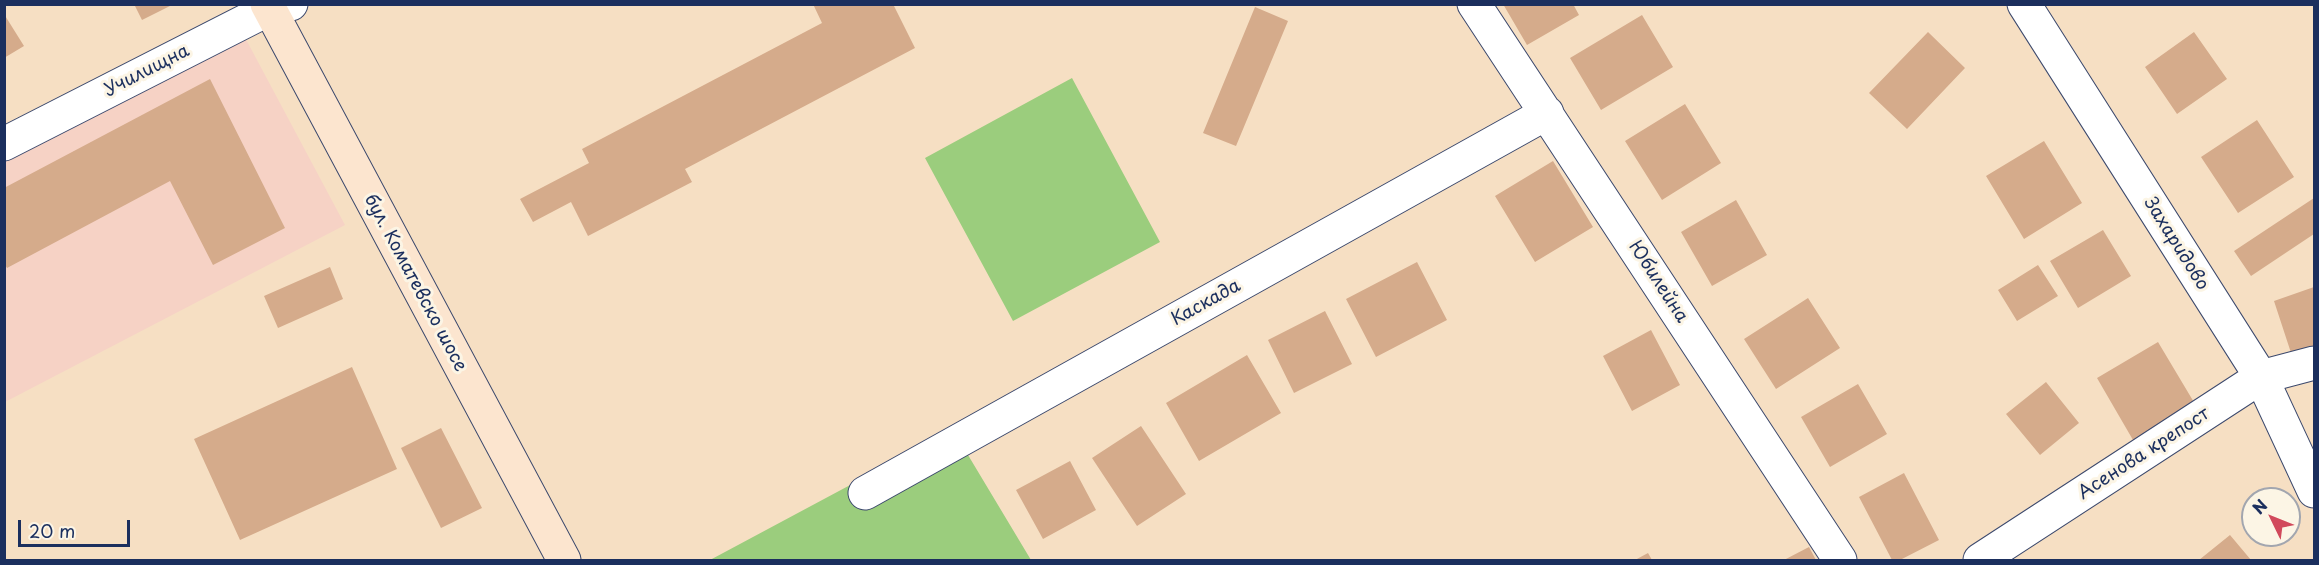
<!DOCTYPE html>
<meta charset="utf-8">
<style>
body{margin:0}
#map{position:relative;width:2319px;height:565px;overflow:hidden;background:#f6dfc3;font-family:"Playpen Sans",sans-serif}
canvas{display:block}
.frame{position:absolute;inset:0;border:6px solid #1b2f5e;pointer-events:none}
.north{position:absolute;left:2241px;top:487px;width:60px;height:60px;box-sizing:border-box;background:#fcf5e5;border:2px solid #a2a6af;border-radius:50%;rotate:313deg;font-size:16px;font-weight:700;line-height:24px;text-align:center;color:#1b2f5e}
.north::after{content:'';display:block;margin:auto;width:21px;height:27px;background:#d1495b;clip-path:polygon(50% 0,100% 100%,50% 72%,0 100%)}
.scale{position:absolute;left:18px;top:520px;width:112px;height:27px;box-sizing:border-box;border:3px solid #1b2f5e;border-top:0;padding-left:8px;font-size:18px;line-height:21px;white-space:nowrap;color:#1b2f5e;-webkit-text-stroke:4px #fcf5e5;paint-order:stroke}
</style>
<div id="map">
<canvas width="2319" height="565"></canvas>
<div class="frame"></div>
<div class="north">N</div>
<div class="scale">20 m</div>
</div>
<script>
const ctx = document.querySelector('canvas').getContext('2d');
ctx.lineJoin = 'round';
function fill(path, color) { ctx.fillStyle = color; ctx.fill(path, 'evenodd'); }
const shape = rows => new Path2D(rows.map(r => 'M' + r).join(''));
function stroke(path, color, width, dash) { ctx.strokeStyle = color; ctx.lineWidth = width; ctx.lineCap = dash ? 'butt' : 'round'; ctx.setLineDash(dash || []); ctx.stroke(path); }
function drawText(font, color, halo, rows, align = 'center') {
  ctx.font = font + ' "Playpen Sans",sans-serif'; ctx.lineWidth = 6; ctx.setLineDash([]); ctx.textBaseline = 'middle'; ctx.strokeStyle = halo; ctx.fillStyle = color; for (const [text, x, y, turn = 0] of rows) {
    ctx.save(); ctx.translate(x, y); ctx.rotate((+turn || 0) * Math.PI / 180); ctx.textAlign = isNaN(turn) ? turn : align; if (halo) ctx.strokeText(text, 0, 0); ctx.fillText(text, 0, 0); ctx.restore();
  }
}
fill(shape([
 [241,30,345,225,5,402,5,152]
]), '#f6d2c5');
fill(shape([
 [1072,78,1160,242,1013,321,925,158],
 [953,430,1031,560,710,560]
]), '#9bcd7d');
fill(shape([
 [134,4,174,4,142,20],
 [813,4,893,4,915,48,685,169,692,182,588,236,571,202,533,222,520,199,589,163,582,149,822,23],
 [1503,4,1573,4,1579,15,1527,45],
 [1255,7,1288,21,1236,146,1203,133],
 [4,14,24,46,4,58],
 [1642,15,1673,67,1601,110,1570,58],
 [1928,32,1965,68,1907,129,1869,93],
 [2194,32,2227,79,2177,114,2145,67],
 [210,79,285,228,213,265,170,181,7,268,4,263,4,188],
 [1685,104,1721,163,1662,200,1625,141],
 [2257,120,2294,177,2238,213,2201,157],
 [2044,141,2082,203,2024,239,1986,176],
 [1553,161,1593,227,1535,262,1495,196],
 [2314,198,2314,234,2251,276,2234,251],
 [1736,200,1767,255,1712,286,1681,232],
 [2103,230,2131,276,2078,308,2050,261],
 [1417,262,1447,320,1376,357,1346,299],
 [2038,265,2058,296,2017,321,1998,290],
 [330,267,343,299,278,328,264,296],
 [2314,287,2314,355,2294,362,2274,301],
 [1808,298,1840,348,1776,389,1744,339],
 [1325,311,1352,364,1294,393,1268,340],
 [1651,330,1680,385,1632,411,1603,356],
 [2158,342,2195,404,2133,440,2097,378],
 [1247,355,1281,413,1199,461,1166,403],
 [352,367,397,469,240,540,194,439],
 [2046,382,2079,423,2040,455,2006,414],
 [1858,384,1887,434,1830,467,1801,417],
 [1141,426,1186,494,1137,526,1092,458],
 [441,428,482,508,441,528,401,448],
 [1070,461,1096,510,1043,539,1016,490],
 [1904,473,1939,540,1900,560,1892,560,1859,497],
 [2230,535,2251,560,2199,560],
 [1809,547,1816,560,1784,560],
 [1648,553,1652,560,1635,560]
]), '#d5ab8b');
const street = shape([
 [1474,4,1840,560],
 [2024,4,2261,377,2314,491],
 [4,144,269,9,291,4],
 [865,493,1547,113],
 [1980,560,2261,377,2314,363]
]);
const secondary = shape([
 [267,4,564,560]
]);
stroke(street, '#3c496d', 35);
stroke(secondary, '#3c496d', 35);
stroke(street, '#fff', 33);
stroke(secondary, '#fce5cf', 33);
drawText('18px', '#1b2f5e', '#fcf5e5', [
 ["Училищна",147,71,-27],
 ["Захаридово",2176,244,58],
 ["Юбилейна",1658,282,57],
 ["бул. Коматевско шосе",415,283,62],
 ["Каскада",1206,303,-29],
 ["Асенова крепост",2144,454,-33]
]);
</script>
